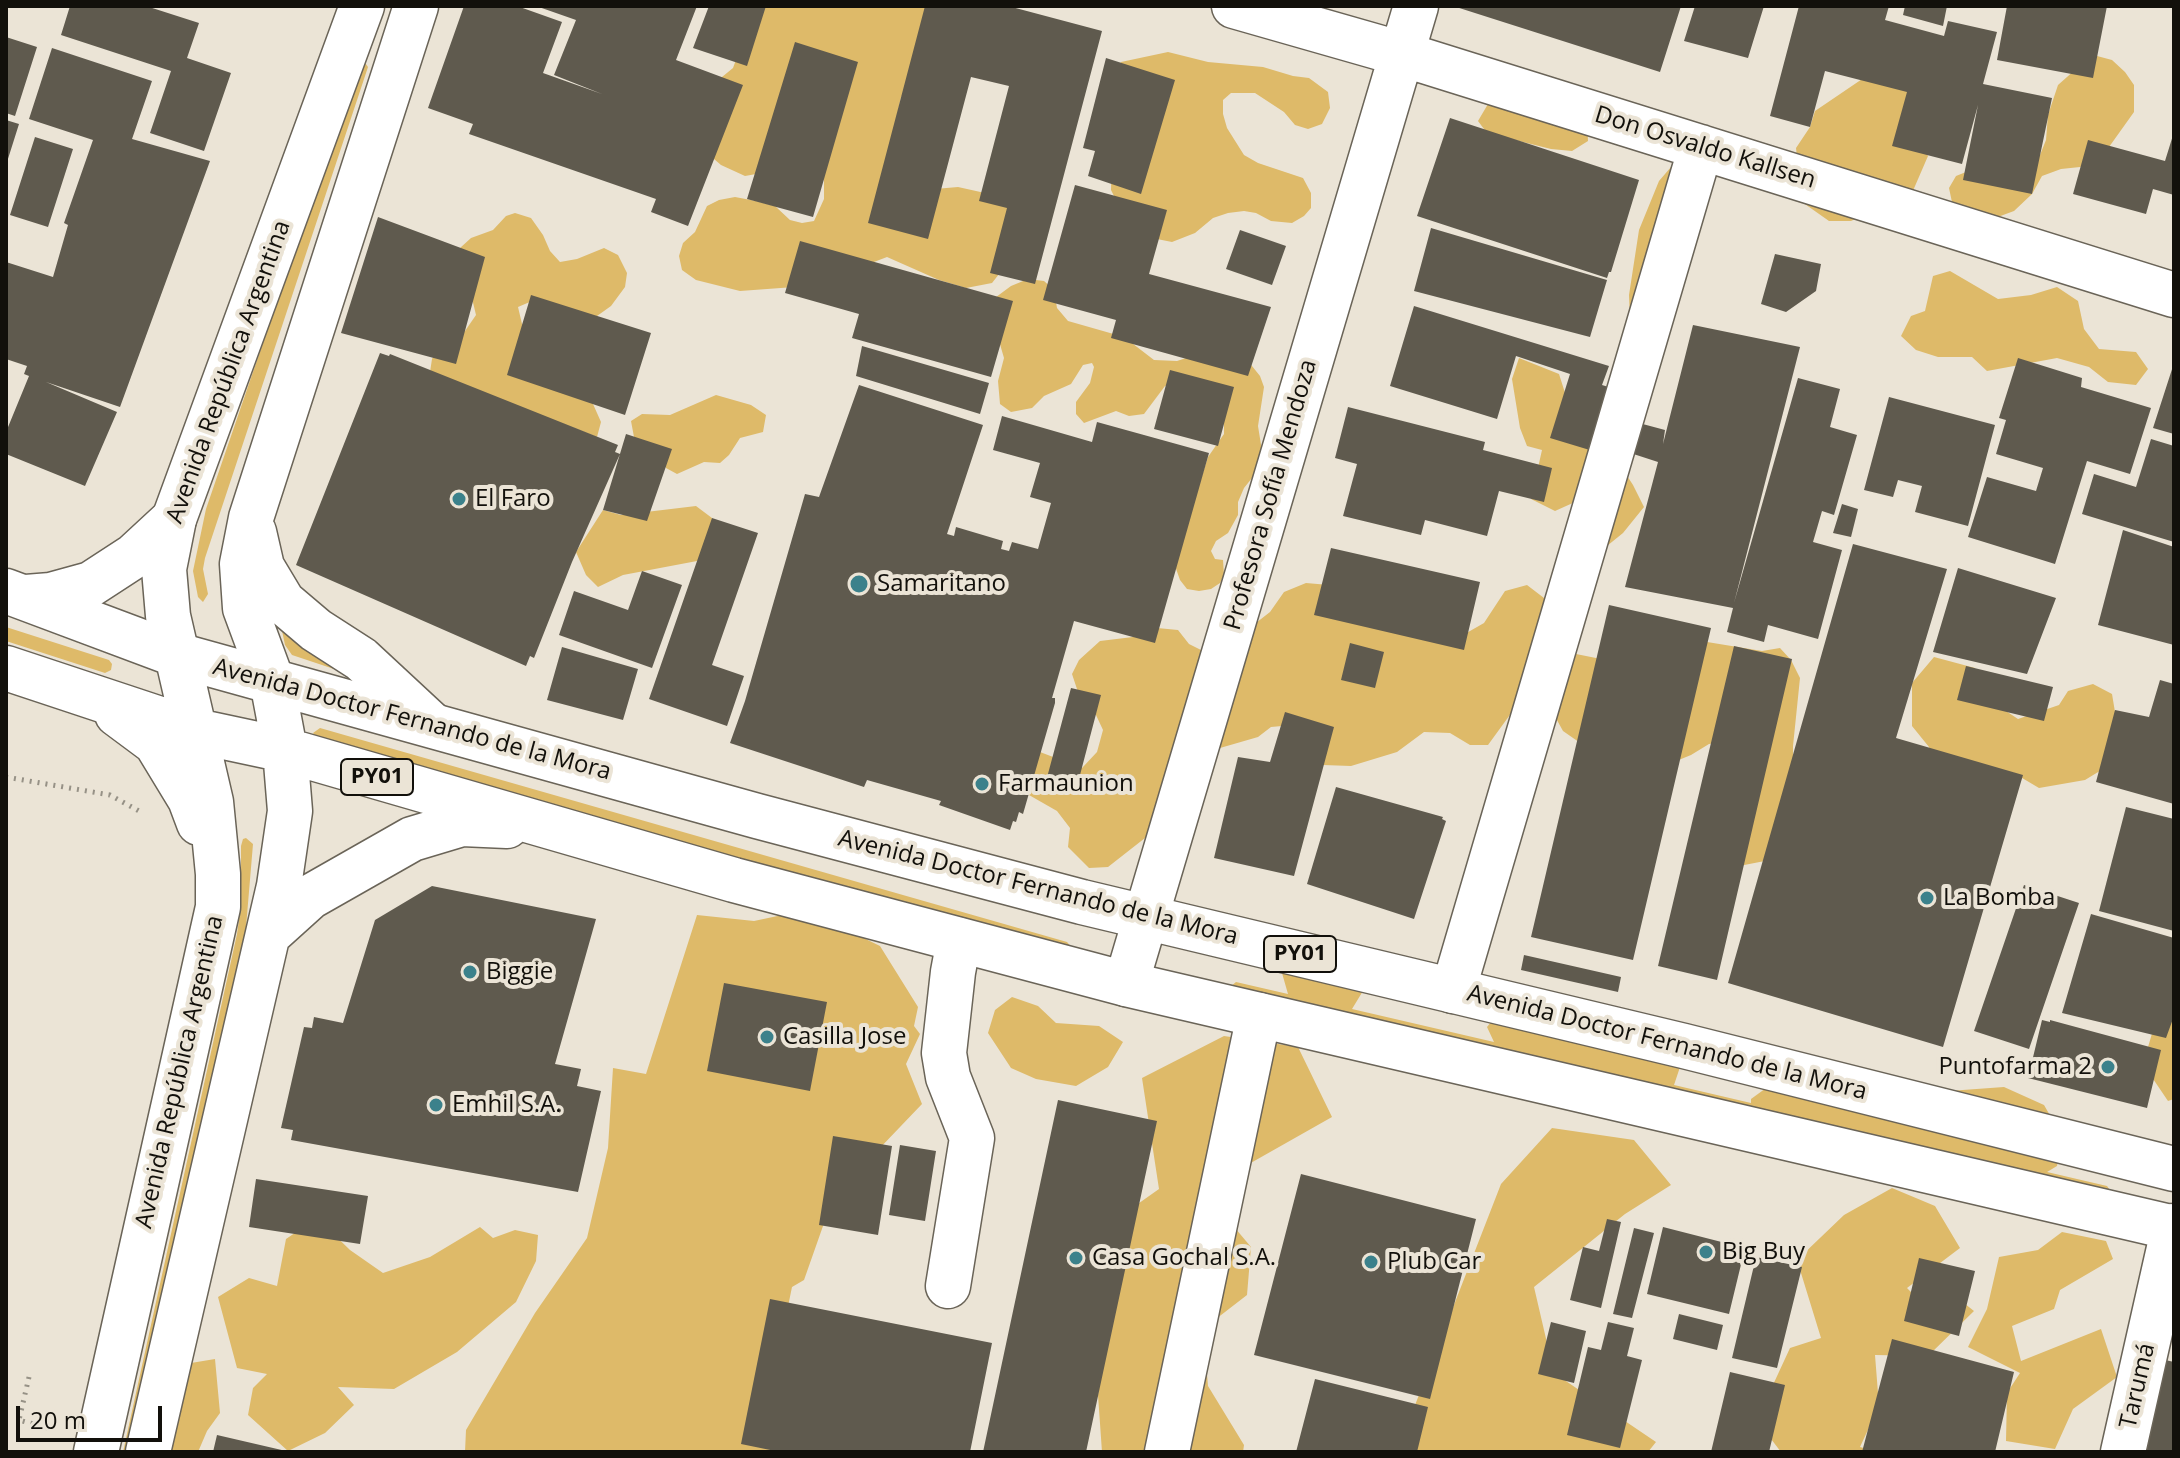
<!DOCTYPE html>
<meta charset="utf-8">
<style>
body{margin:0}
#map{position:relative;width:2180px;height:1458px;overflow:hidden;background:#ebe4d6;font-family:"Open Sans",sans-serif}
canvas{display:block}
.frame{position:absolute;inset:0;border:8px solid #12100b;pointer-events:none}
.scale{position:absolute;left:16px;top:1406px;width:146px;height:36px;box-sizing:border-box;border:4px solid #12100b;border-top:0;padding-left:10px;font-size:24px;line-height:28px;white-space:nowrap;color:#12100b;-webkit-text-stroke:6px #ebe4d6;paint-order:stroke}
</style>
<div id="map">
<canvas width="2180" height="1458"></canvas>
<div class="frame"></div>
<div class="scale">20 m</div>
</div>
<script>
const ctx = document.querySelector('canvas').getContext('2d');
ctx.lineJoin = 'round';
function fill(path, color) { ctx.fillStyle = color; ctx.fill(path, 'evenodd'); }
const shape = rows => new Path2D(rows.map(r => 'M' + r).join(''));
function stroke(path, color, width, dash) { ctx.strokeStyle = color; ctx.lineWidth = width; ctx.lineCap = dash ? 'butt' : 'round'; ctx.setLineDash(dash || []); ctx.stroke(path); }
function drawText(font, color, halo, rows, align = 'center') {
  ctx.font = font + ' "Open Sans",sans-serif'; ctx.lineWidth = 8; ctx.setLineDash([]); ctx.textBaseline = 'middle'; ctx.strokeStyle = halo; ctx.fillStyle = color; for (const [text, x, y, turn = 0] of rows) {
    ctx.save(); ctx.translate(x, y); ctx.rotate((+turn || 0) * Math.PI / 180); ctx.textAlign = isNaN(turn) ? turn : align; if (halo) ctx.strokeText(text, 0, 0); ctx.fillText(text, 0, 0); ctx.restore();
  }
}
fill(shape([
 [731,6,983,6,901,97,891,144,935,189,958,187,994,195,1016,213,1003,269,992,283,966,288,939,280,887,257,866,265,835,284,740,291,696,280,682,270,679,256,683,243,695,232,707,206,719,200,735,197,756,201,775,206,790,220,802,223,814,221,824,199,824,181,817,163,745,176,721,165,700,147,722,77,733,68,737,57],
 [1168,52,1208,62,1263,67,1293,76,1309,78,1328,92,1330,108,1322,124,1308,129,1295,125,1284,112,1255,93,1231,93,1223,100,1223,114,1227,128,1244,155,1258,163,1303,178,1311,193,1311,208,1304,216,1292,223,1271,221,1256,213,1244,211,1228,213,1213,218,1195,233,1172,242,1152,238,1120,208,1111,190,1114,74,1121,62],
 [2097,56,2112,60,2125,72,2134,85,2134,112,2099,161,2080,167,2061,169,2042,176,2032,194,2014,211,1995,218,1953,207,1949,188,1956,176,1976,168,2033,161,2040,155,2046,140,2048,115,2058,85,2085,61],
 [363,60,368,67,205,558,203,569,208,594,203,602,198,597,193,571,206,509,359,63],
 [1909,70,1918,137,1928,156,1912,193,1851,221,1829,221,1802,202,1796,148,1810,127,1815,111,1871,73],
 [1488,104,1534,109,1587,124,1588,141,1572,151,1551,149,1487,133,1478,121],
 [1671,167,1697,168,1630,320,1629,295,1639,230,1659,181],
 [515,213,531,218,543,235,550,251,560,262,577,259,604,248,618,255,627,273,625,287,611,306,597,316,578,318,539,298,518,307,522,324,593,404,601,422,597,437,430,372,432,359,437,350,465,331,476,315,460,248,471,238,493,230,506,216],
 [1950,271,1998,299,2031,295,2057,287,2078,301,2084,329,2099,349,2136,352,2148,369,2136,385,2108,382,2089,367,2057,358,1987,371,1972,357,1938,357,1916,350,1901,336,1911,316,1925,311,1933,276],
 [1028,279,1044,281,1054,290,1057,308,1068,321,1124,337,1154,360,1177,361,1198,354,1248,361,1260,376,1264,387,1258,426,1262,451,1256,473,1244,488,1238,502,1238,515,1228,533,1216,541,1211,551,1215,559,1223,560,1224,575,1220,583,1211,589,1199,591,1187,589,1180,580,1174,563,1208,457,1224,434,1224,409,1184,381,1165,386,1144,414,1129,416,1116,411,1084,423,1076,414,1076,402,1090,383,1094,367,1092,363,1083,365,1071,384,1044,396,1032,408,1011,412,1000,404,998,381,1004,358,988,303,1011,286],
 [1519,358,1559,374,1566,396,1607,445,1633,485,1644,507,1623,533,1602,550,1575,502,1555,511,1531,499,1542,450,1527,446,1520,428,1512,379],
 [716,395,751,405,766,415,763,432,740,438,729,455,720,463,704,462,677,474,666,468,657,453,634,437,631,421,642,414,670,415],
 [696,506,712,518,723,544,697,561,623,575,598,587,586,575,576,552,603,510,621,515],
 [1306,583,1352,587,1463,635,1484,623,1505,591,1527,585,1544,598,1548,615,1529,701,1512,712,1488,745,1470,745,1450,733,1424,732,1397,752,1351,766,1323,765,1293,725,1271,727,1258,737,1220,748,1212,758,1189,816,1145,838,1108,867,1089,868,1068,847,1070,828,1057,811,1022,791,1040,752,1082,768,1097,752,1103,730,1096,715,1083,707,1072,674,1079,660,1100,641,1133,637,1147,627,1178,630,1189,644,1205,652,1252,626,1270,612,1284,592],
 [281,626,343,672,292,655,285,645],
 [6,627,109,660,112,664,111,670,105,673,6,641],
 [1701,641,1762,651,1780,648,1791,660,1800,678,1793,746,1793,823,1775,859,1734,867,1724,742,1709,744,1691,755,1664,766,1586,747,1563,731,1547,702,1561,651,1611,661],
 [1934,657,1975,668,1982,695,2018,719,2059,705,2068,691,2093,684,2112,694,2120,742,2108,766,2085,780,2039,788,2012,772,1939,793,1929,747,1912,726,1912,683],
 [320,728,1067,942,1073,949,1068,955,316,737,313,733],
 [246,838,253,844,245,939,133,1452,123,1452,237,934,241,906,241,846,243,839],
 [806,910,880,946,918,1007,914,1026,920,1034,906,1064,922,1104,878,1150,829,1209,804,1280,792,1287,777,1360,775,1452,465,1452,466,1430,535,1313,587,1238,608,1148,613,1068,646,1074,697,915,754,921],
 [1290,955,1366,986,1352,1009,1494,1042,1487,1027,1509,1000,1683,1058,1674,1085,1751,1103,1751,1099,1784,1075,1880,1096,2004,1087,2044,1105,2063,1138,2057,1166,2047,1172,2107,1186,2112,1193,1230,987,1236,982,1288,994,1282,973],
 [1012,997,1038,1006,1056,1023,1099,1026,1123,1042,1108,1067,1076,1086,1036,1079,1011,1068,988,1033,995,1010],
 [2174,1005,2174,1099,2168,1101,2143,1064,2156,1020],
 [1224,1036,1298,1047,1332,1117,1203,1190,1251,1247,1247,1295,1203,1329,1208,1386,1244,1445,1243,1452,1102,1452,1098,1395,1125,1213,1159,1189,1142,1078],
 [1552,1128,1634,1140,1671,1185,1625,1214,1534,1287,1554,1373,1656,1442,1648,1452,1408,1452,1410,1418,1501,1184],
 [1892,1188,1935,1206,1960,1248,1907,1288,1920,1301,1955,1296,1974,1311,1928,1356,1875,1355,1879,1406,1860,1447,1878,1452,1781,1452,1768,1435,1772,1387,1790,1348,1821,1338,1797,1260,1844,1215],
 [317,1218,350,1250,383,1273,430,1257,480,1227,493,1238,515,1230,538,1235,536,1261,516,1302,457,1352,394,1389,338,1387,354,1405,325,1433,288,1451,248,1415,253,1388,267,1374,237,1368,218,1297,249,1278,277,1286,286,1239],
 [2062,1232,2106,1241,2113,1259,2060,1290,2054,1309,2012,1326,2021,1361,2101,1329,2117,1377,2073,1409,2055,1449,2006,1441,2007,1393,2020,1373,1968,1347,1987,1309,1999,1257,2038,1250],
 [215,1359,220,1413,207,1431,198,1452,160,1452,191,1363]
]), '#deba69');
fill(shape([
 [70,6,146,6,199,23,187,58,231,73,204,151,150,133,171,71,61,35],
 [464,6,517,6,562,22,543,73,602,94,554,75,576,20,536,6,697,6,676,60,743,85,688,226,651,212,656,199,469,134,473,124,428,108],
 [709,6,766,6,747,66,693,48],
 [925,6,1008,6,1102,31,1035,284,990,273,1007,208,979,201,1009,86,971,77,928,239,868,223],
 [1453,6,1681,6,1660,72],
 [1695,6,1764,6,1748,58,1684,41],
 [1799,6,1889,6,1885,20,1944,36,1948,21,1997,32,1983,84,2052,98,2032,194,1963,180,1978,105,1962,164,1892,146,1907,92,1825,71,1810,127,1770,116],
 [1905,6,1947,6,1943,26,1903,15],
 [2007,6,2107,6,2093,78,1997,60],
 [6,37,37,47,15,116,6,113],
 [795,42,858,62,813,217,747,199],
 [52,48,152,81,132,139,210,161,120,407,46,382,117,412,85,486,6,454,6,432,29,376,24,374,27,366,6,359,6,262,53,277,68,225,64,223,93,140,29,119],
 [1106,58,1175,80,1141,194,1088,176,1095,151,1083,148],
 [1450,118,1639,180,1611,272,1609,272,1607,278,1417,216],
 [6,120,19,124,7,162,6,162],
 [2174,132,2174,195,2153,189,2146,214,2073,194,2088,140,2165,161],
 [35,137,73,149,48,227,10,215],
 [1075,185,1167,210,1149,274,1271,307,1248,376,1111,338,1116,320,1043,300],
 [378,217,485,257,456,364,341,333],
 [1431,228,1607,280,1590,337,1414,291],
 [1240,230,1286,246,1272,285,1226,269],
 [800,241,1013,301,991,377,852,338,859,314,785,293],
 [1775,254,1821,264,1816,291,1786,312,1761,304],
 [531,295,651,333,625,415,507,375],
 [1414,306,1609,366,1602,385,1628,393,1593,451,1550,438,1570,374,1516,356,1497,419,1390,386],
 [1693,325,1800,347,1734,603,1798,378,1840,389,1830,427,1857,435,1834,515,1822,511,1813,542,1842,550,1818,639,1768,625,1764,642,1727,632,1733,608,1625,587,1658,462,1615,448,1624,419,1665,430,1663,444],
 [862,346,989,383,980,414,856,376],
 [380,353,389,356,390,354,618,445,615,452,620,454,572,562,534,658,530,656,526,666,296,565],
 [2018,358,2082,378,2081,387,2151,408,2130,474,2087,461,2055,564,1968,537,1987,477,2036,491,2043,468,1996,454,2006,420,1999,418],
 [2174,363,2174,434,2153,428],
 [1170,370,1234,387,1218,446,1154,429],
 [859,385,983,425,947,534,954,536,956,527,1003,541,1001,549,1009,551,1012,542,1038,549,1051,503,1030,497,1040,463,993,450,1002,416,1092,442,1097,422,1209,453,1155,643,1074,621,1052,698,1055,698,1055,703,1023,814,1019,812,1016,822,1013,821,1010,830,939,805,941,801,867,780,864,787,730,743,745,701,805,494,819,497],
 [1889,397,1995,425,1968,526,1915,512,1922,486,1898,480,1893,497,1864,490],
 [1348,407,1485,442,1483,450,1552,468,1544,502,1499,491,1487,536,1425,520,1421,535,1343,516,1357,464,1335,458],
 [626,434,672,449,647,521,603,510],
 [2151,439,2174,446,2174,542,2082,514,2094,474,2136,487],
 [1842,504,1858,509,1851,537,1833,533],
 [712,518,758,533,712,665,744,676,727,726,649,699],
 [2123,530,2174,547,2174,645,2098,625],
 [1853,544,1947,569,1896,738,2023,775,1943,1047,1728,983],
 [1331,548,1480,582,1464,650,1314,615],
 [1958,568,2056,598,2027,674,1933,652],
 [642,571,682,585,652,668,559,635,574,591,628,610],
 [1609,605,1711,628,1633,960,1531,937],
 [1350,643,1384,652,1375,688,1341,680],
 [1734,646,1792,659,1717,980,1658,966],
 [562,647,638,669,623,720,547,700],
 [1966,666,2053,687,2044,721,1957,700],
 [2160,680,2174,684,2174,804,2096,782,2115,710,2149,717],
 [1071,688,1101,695,1075,794,1045,785],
 [1285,712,1334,727,1294,876,1214,858,1238,757,1270,762],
 [1336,787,1443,817,1442,819,1446,821,1414,919,1307,884],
 [2126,807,2174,819,2174,931,2099,911],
 [2024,885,2079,903,2029,1049,1974,1031],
 [432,886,596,919,555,1064,581,1069,577,1086,601,1091,578,1192,291,1140,293,1130,281,1128,304,1027,312,1028,314,1017,343,1023,375,920],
 [2091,914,2174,938,2174,1016,2166,1038,2062,1013],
 [1524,955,1621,977,1618,992,1521,970],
 [724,983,827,1002,810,1091,707,1071],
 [2042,1020,2050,1022,2050,1020,2161,1050,2147,1108,2028,1078],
 [1058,1100,1157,1121,1086,1452,983,1452],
 [833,1136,892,1146,878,1235,819,1225],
 [900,1145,936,1151,925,1221,889,1215],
 [1301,1174,1476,1219,1430,1399,1254,1355],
 [256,1179,368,1196,360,1244,249,1227],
 [1607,1219,1621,1222,1601,1308,1570,1300,1583,1247,1599,1251],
 [1663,1227,1745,1248,1729,1314,1647,1294],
 [1634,1228,1654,1233,1632,1318,1613,1314],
 [1756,1257,1802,1267,1777,1368,1732,1358],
 [1919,1258,1975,1271,1959,1336,1904,1321],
 [770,1299,992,1343,970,1452,780,1452,741,1444],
 [1679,1314,1723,1325,1717,1350,1673,1339],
 [1551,1322,1586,1331,1574,1383,1538,1374],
 [1608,1322,1634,1328,1627,1356,1642,1360,1620,1448,1567,1435,1588,1347,1601,1350],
 [1892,1339,2014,1372,1995,1452,1862,1452],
 [2161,1359,2174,1362,2174,1452,2142,1452],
 [1730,1372,1785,1385,1769,1452,1711,1452],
 [1315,1379,1428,1407,1417,1452,1296,1452],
 [217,1435,286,1451,286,1452,213,1452]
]), '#5f5a4e');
const minor = shape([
 [1234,6,1402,54,2174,295],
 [1126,984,1416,6],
 [1453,991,1701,147],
 [948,1286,972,1138,948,1077,944,1053,953,972,959,940],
 [1167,1452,1259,1015],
 [2123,1452,2174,1226]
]);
const major = shape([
 [254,532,262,567,283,602,316,630,361,659,431,724],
 [177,655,168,616,164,569,174,519,362,6],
 [272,681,245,608,242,564,251,518,416,6]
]);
const highway = shape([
 [6,591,177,655,757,816,1082,902,1684,1046,2174,1169],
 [26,597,51,595,91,584,134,556,174,519],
 [6,668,196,731,285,750,734,880,1126,984,2174,1228],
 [117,714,156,743,190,799,199,823],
 [269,934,310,897,412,839,462,824,507,826],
 [96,1452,218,907,218,874,211,802,177,655],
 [148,1452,279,886,290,811,285,750,272,681]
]);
stroke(minor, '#6a6458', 47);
stroke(major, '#6a6458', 47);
stroke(highway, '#6a6458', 47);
stroke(shape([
 [6,777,110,795,139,811],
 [29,1377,19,1420,51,1429]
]), '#969186', 5, [2, 6]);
stroke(minor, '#fff', 44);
stroke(major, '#fff', 44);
stroke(highway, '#fff', 44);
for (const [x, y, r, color] of [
 [459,499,8,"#3b818b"],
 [859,584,10,"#3b818b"],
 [982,784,8,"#3b818b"],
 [1927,898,8,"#3b818b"],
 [470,972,8,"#3b818b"],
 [767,1037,8,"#3b818b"],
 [2108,1067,8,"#3b818b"],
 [436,1105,8,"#3b818b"],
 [1706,1252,8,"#3b818b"],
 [1076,1258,8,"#3b818b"],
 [1371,1262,8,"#3b818b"]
]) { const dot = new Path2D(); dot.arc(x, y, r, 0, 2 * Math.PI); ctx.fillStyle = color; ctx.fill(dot); stroke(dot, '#ebe4d6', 3); }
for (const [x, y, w] of [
 [377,777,72],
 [1300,954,72]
]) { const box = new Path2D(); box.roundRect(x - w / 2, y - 18, w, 36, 6); ctx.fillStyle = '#ebe4d6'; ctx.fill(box); stroke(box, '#12100b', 2); }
drawText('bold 22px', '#12100b', null, [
 ["PY01",377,777],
 ["PY01",1300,954]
]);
drawText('24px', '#12100b', '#ebe4d6', [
 ["Don Osvaldo Kallsen",1705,148,17],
 ["Avenida República Argentina",229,372,-70],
 ["Profesora Sofía Mendoza",1271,495,-74],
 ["Avenida Doctor Fernando de la Mora",412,720,15],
 ["Avenida Doctor Fernando de la Mora",1038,888,14],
 ["Avenida Doctor Fernando de la Mora",1667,1043,14],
 ["Avenida República Argentina",180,1072,-77],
 ["Tarumá",2138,1386,-77]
]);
drawText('24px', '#12100b', '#ebe4d6', [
 ["El Faro",475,499],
 ["Samaritano",877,584],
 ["Farmaunion",998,784],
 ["La Bomba",1943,898],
 ["Biggie",486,972],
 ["Casilla Jose",783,1037],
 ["Puntofarma 2",2092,1067,"right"],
 ["Emhil S.A.",452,1105],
 ["Big Buy",1722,1252],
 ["Casa Gochal S.A.",1092,1258],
 ["Plub Car",1387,1262]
], 'left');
</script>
